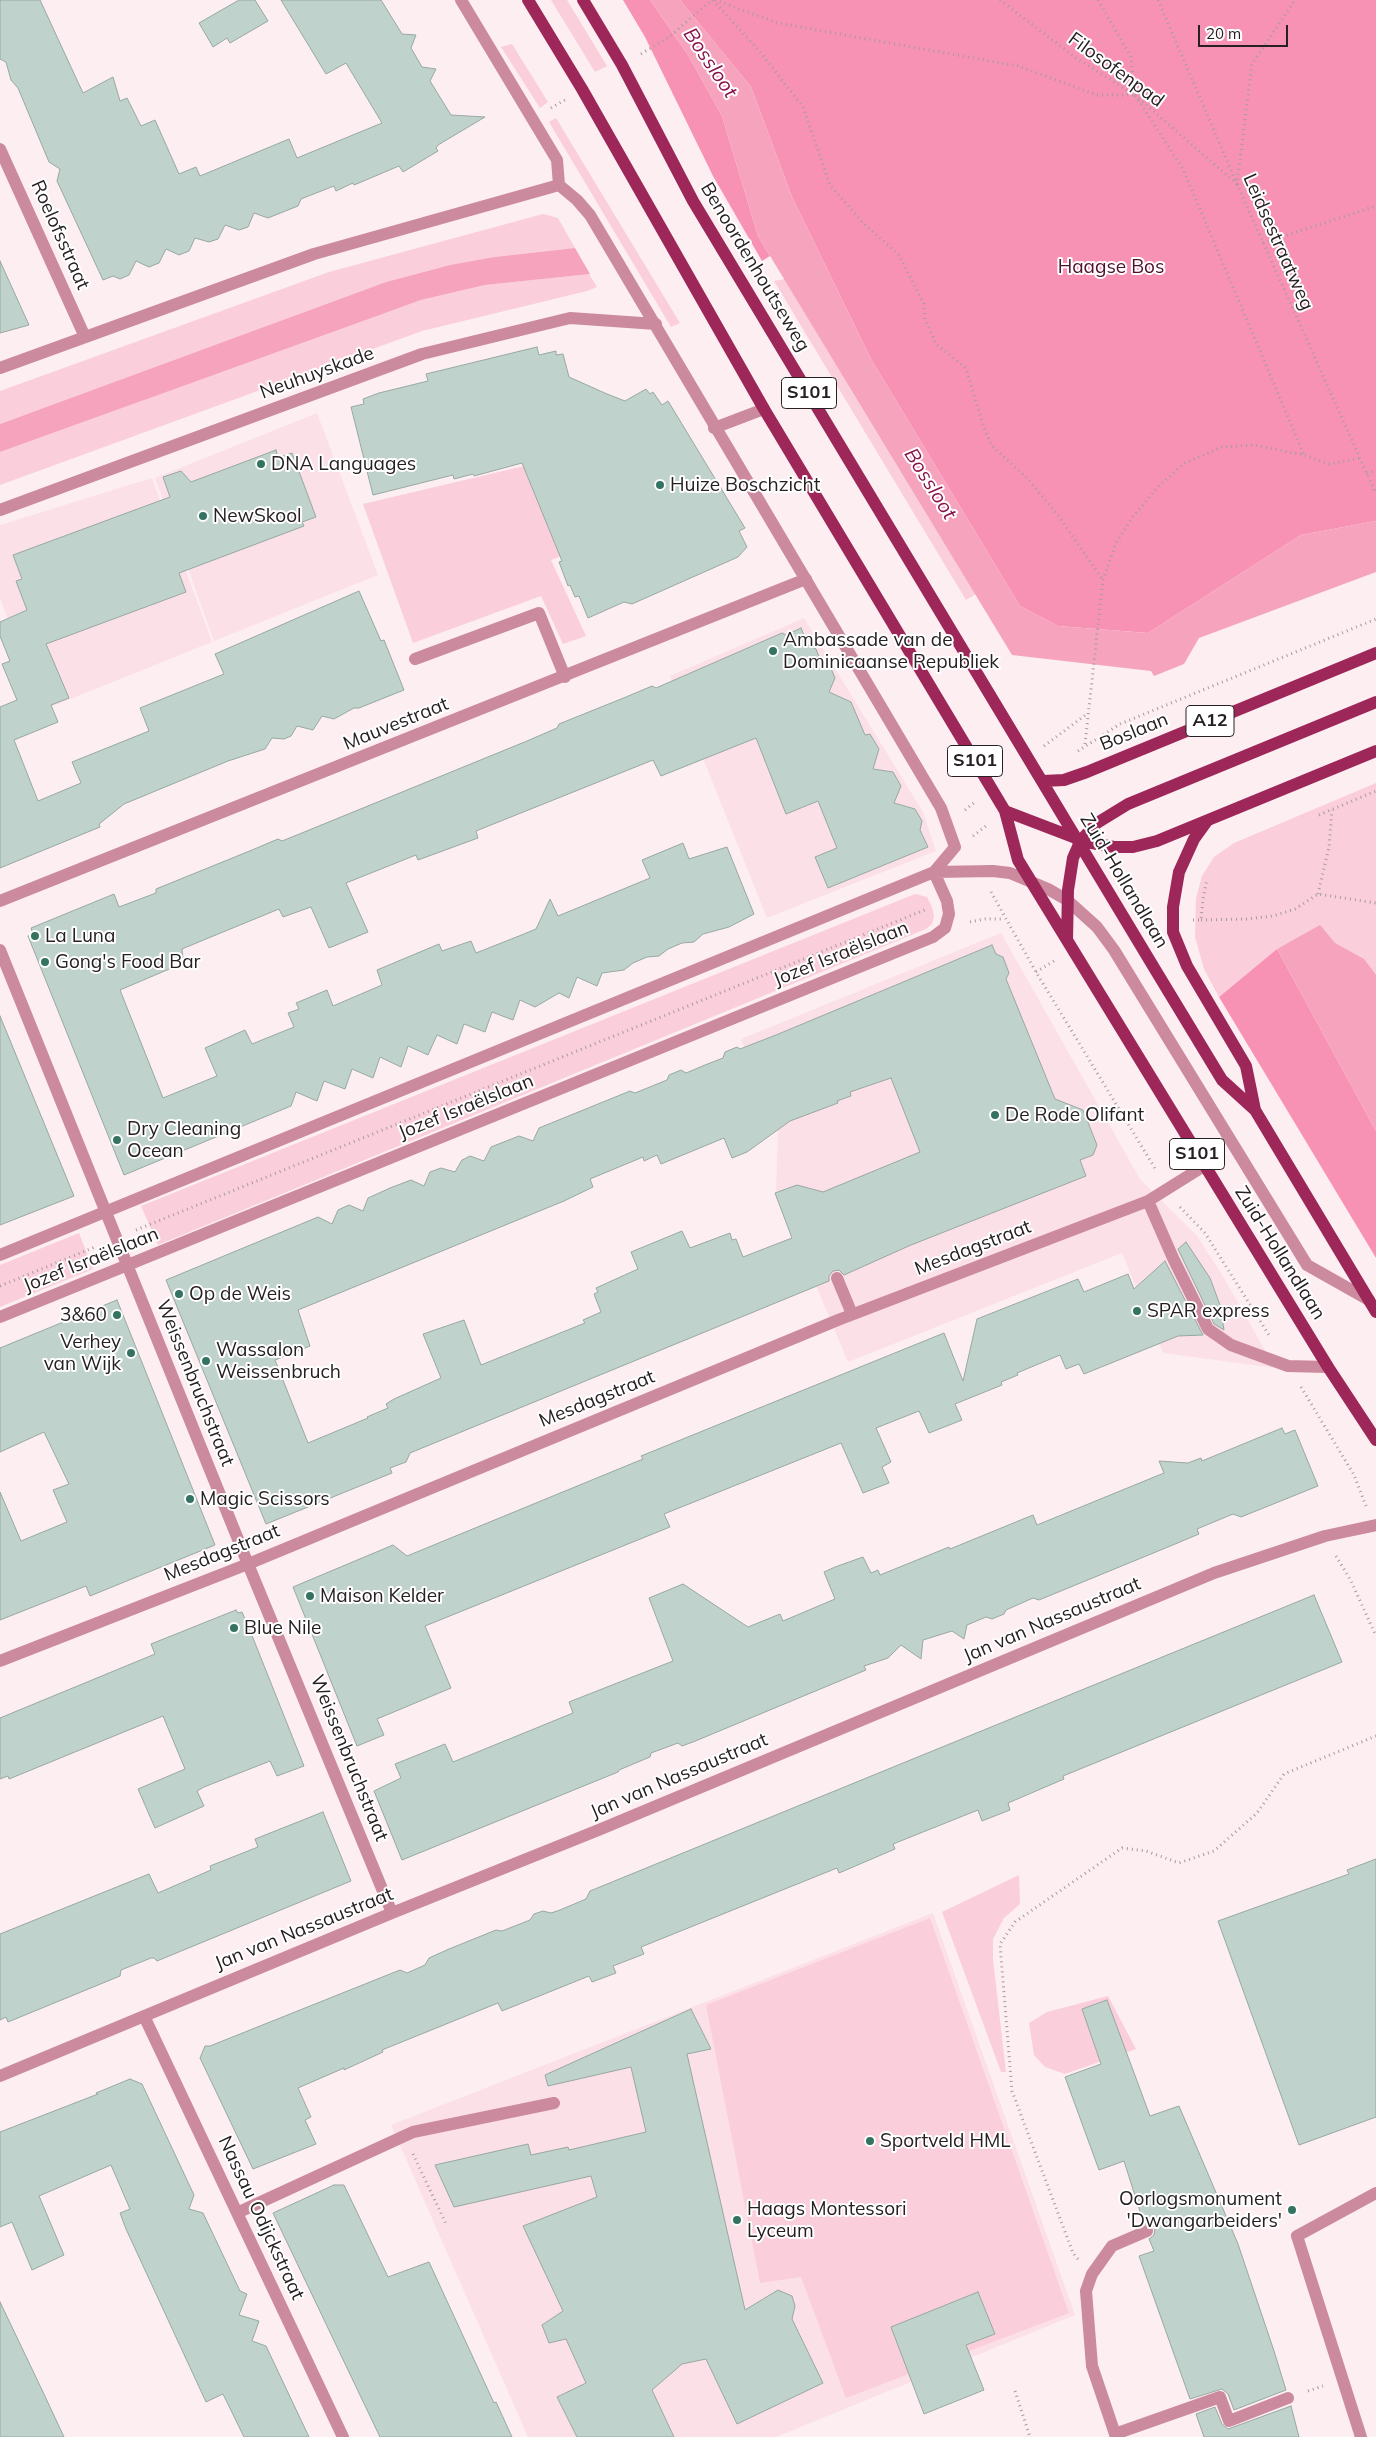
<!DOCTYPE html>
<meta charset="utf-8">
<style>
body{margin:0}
#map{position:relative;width:1376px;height:2437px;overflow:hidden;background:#fdeef2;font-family:Mulish,sans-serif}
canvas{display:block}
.scale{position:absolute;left:1198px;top:25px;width:90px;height:22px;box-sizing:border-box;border:2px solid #272022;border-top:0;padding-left:6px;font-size:15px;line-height:18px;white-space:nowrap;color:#272022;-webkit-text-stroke:4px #fff;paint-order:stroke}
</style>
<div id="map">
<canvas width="1376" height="2437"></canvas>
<div class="scale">20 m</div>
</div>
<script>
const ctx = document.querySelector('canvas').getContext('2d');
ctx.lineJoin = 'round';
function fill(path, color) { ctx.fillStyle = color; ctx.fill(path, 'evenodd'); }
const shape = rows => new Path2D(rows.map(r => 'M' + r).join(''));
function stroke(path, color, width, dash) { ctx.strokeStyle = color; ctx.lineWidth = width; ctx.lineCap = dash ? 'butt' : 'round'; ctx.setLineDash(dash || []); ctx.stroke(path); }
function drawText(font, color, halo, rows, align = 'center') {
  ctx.font = font + ' Mulish,sans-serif'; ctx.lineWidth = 4; ctx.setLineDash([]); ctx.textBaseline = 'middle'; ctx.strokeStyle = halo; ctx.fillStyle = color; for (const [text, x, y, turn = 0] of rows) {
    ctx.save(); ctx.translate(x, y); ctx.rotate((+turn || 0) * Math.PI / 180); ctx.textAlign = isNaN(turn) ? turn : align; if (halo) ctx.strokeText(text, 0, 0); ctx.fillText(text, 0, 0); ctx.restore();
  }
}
fill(shape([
 [317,413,378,575,214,641,155,478],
 [152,478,212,642,43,710,0,598,0,525],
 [804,618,923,812,936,851,767,918,670,676],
 [1001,933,1140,1179,1197,1236,1224,1278,1275,1368,1163,1353,1122,1253,848,1362,776,1190,778,1132,741,1039],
 [933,1913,1075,2315,776,2437,528,2437,391,2125]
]), '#fce0e8');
fill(shape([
 [551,0,567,0,607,66,595,72],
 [512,44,548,102,540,108,501,47],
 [556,118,680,323,671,327,549,122],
 [543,214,558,218,575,248,494,257,450,265,386,282,0,424,0,391,329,272],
 [589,274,597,287,587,291,422,331,0,485,0,452,323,334,421,300,485,285],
 [785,279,976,594,966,600,774,281],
 [524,466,613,536,551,560,586,636,563,644,541,596,413,643,363,504],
 [1376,783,1376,1081,1302,936,1277,949,1219,997,1204,969,1195,937,1196,898,1202,876,1214,857,1234,843],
 [915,894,927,897,932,907,934,917,932,924,926,929,158,1245,141,1206],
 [79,1233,93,1269,0,1307,0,1265],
 [1019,1875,1020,1904,1004,1918,993,1939,993,1959,1006,2072,1001,2072,942,1912],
 [930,1918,1069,2313,846,2398,801,2277,760,2283,706,2005],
 [1108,1996,1136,2049,1065,2074,1045,2067,1034,2055,1029,2023,1047,2012]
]), '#fbcedb');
fill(shape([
 [623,0,650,0,688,55,722,116,758,236,770,256,762,261,713,176,645,37],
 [680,0,1376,0,1376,521,1301,535,1148,633,1058,626,1020,606,871,359,792,197,751,87],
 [1277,949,1376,1131,1376,1258,1219,997]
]), '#f892b4');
fill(shape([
 [650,0,680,0,751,87,792,197,871,359,1020,606,1058,626,1148,633,1301,535,1376,521,1376,572,1199,638,1184,664,1154,676,1151,671,1012,655,758,236,722,116,688,55],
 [575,248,590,274,485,285,421,300,0,452,0,424,386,282,450,265,494,257],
 [1320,925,1335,943,1364,959,1376,975,1376,1131,1277,949]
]), '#f6a3bd');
const building = shape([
 [0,0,40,0,83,93,113,77,120,101,127,98,141,126,155,120,179,174,196,167,200,176,289,139,297,158,382,123,346,63,326,74,281,0,381,0,402,34,416,35,411,48,422,67,436,69,430,81,451,115,485,117,438,145,436,148,438,151,403,172,399,166,354,185,353,183,336,191,334,186,301,199,298,206,268,218,254,213,248,227,239,230,225,225,218,239,209,242,195,238,189,251,179,255,166,249,159,263,149,267,136,261,129,275,120,279,113,276,103,280,57,181,60,169,49,162,18,88,11,80,6,62,0,59,0,0],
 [239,0,255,0,268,21,230,43,227,38,213,47,199,23,239,0],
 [0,261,29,325,0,333,0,261],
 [537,347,539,355,556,351,556,355,563,354,569,377,607,394,625,401,646,389,650,394,653,392,662,405,668,401,745,528,739,531,747,547,738,557,632,604,624,602,588,618,579,596,575,597,570,585,568,586,559,562,562,561,522,463,474,476,473,474,454,479,453,475,373,495,351,407,364,404,363,399,379,393,428,381,426,374,537,347],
 [276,450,278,458,292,453,316,517,302,522,304,526,179,573,186,592,46,644,69,698,51,705,58,722,14,740,38,801,81,783,72,762,149,731,140,708,224,674,215,654,359,591,381,641,384,640,404,690,359,708,354,708,334,719,322,716,313,730,297,726,291,736,284,739,272,738,265,749,228,761,124,804,99,824,100,827,0,868,0,707,17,700,2,664,10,661,0,636,0,622,27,610,16,581,22,579,13,555,170,497,163,477,181,471,191,482,276,450],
 [801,628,808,645,816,649,822,664,830,666,835,678,829,692,851,702,865,735,870,734,879,749,873,769,893,772,901,786,894,803,915,809,922,821,920,830,928,847,828,888,815,857,837,848,818,801,786,814,756,738,661,776,653,760,476,831,478,838,418,860,416,855,346,883,368,932,329,948,311,907,283,917,279,909,206,939,182,949,183,958,171,962,174,967,120,990,163,1098,217,1076,205,1048,245,1030,252,1044,294,1027,288,1013,299,1009,296,1003,327,990,333,1006,382,985,377,970,439,944,442,951,471,941,476,953,519,936,536,929,550,899,558,916,650,878,642,860,683,843,689,859,727,847,754,914,729,927,703,934,694,942,682,943,668,949,659,956,647,957,633,963,624,970,602,973,597,986,577,977,569,998,559,993,535,1007,520,1000,513,1020,492,1012,485,1032,464,1024,457,1044,437,1035,428,1055,408,1046,401,1067,380,1057,373,1078,352,1069,345,1089,324,1081,317,1101,296,1092,291,1106,124,1175,28,936,33,934,31,928,114,894,119,907,156,893,156,889,252,850,278,839,282,841,292,837,527,741,557,728,559,724,626,697,652,686,656,688,782,633,786,635,801,628],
 [992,945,996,954,1003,957,1009,973,1006,979,1055,1099,1083,1110,1097,1145,1093,1155,1080,1160,1086,1176,911,1245,844,1275,839,1270,833,1271,829,1276,829,1281,410,1453,406,1462,390,1468,392,1473,266,1524,166,1280,318,1217,332,1224,338,1210,349,1205,363,1211,368,1198,390,1188,411,1180,424,1186,430,1172,441,1168,455,1172,462,1160,470,1156,484,1161,491,1147,519,1136,533,1141,539,1128,630,1091,635,1093,667,1080,669,1075,681,1070,686,1073,705,1065,723,1058,725,1052,737,1047,740,1049,776,1035,992,945],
 [891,1078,920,1152,823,1192,797,1185,775,1193,792,1238,743,1257,736,1239,732,1240,730,1233,690,1248,682,1231,631,1252,638,1269,596,1288,598,1292,594,1294,601,1312,583,1320,585,1323,481,1365,464,1320,423,1334,441,1378,394,1399,386,1404,388,1408,367,1417,368,1418,308,1443,275,1360,310,1346,298,1310,564,1201,593,1187,590,1179,643,1157,644,1161,657,1155,661,1164,724,1138,732,1158,747,1152,790,1121,838,1103,837,1101,851,1096,850,1092,891,1078],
 [0,1016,74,1196,0,1225,0,1016],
 [1186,1242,1210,1278,1220,1305,1224,1330,1214,1324,1178,1249,1186,1242],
 [1165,1261,1203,1335,1178,1336,1084,1374,1079,1364,1066,1369,1060,1355,1017,1373,1018,1375,1001,1382,1002,1385,955,1404,962,1420,929,1433,919,1411,876,1428,891,1462,882,1467,889,1483,863,1493,841,1443,664,1514,670,1527,425,1626,451,1688,377,1719,384,1735,357,1746,293,1587,393,1545,407,1556,643,1459,641,1456,944,1333,963,1381,977,1319,1078,1279,1084,1292,1128,1274,1134,1289,1165,1261],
 [117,1300,215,1545,90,1596,86,1586,0,1620,0,1492,21,1541,67,1522,53,1490,69,1484,44,1432,0,1452,0,1348,117,1300],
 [1282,1428,1285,1434,1295,1430,1318,1486,1241,1517,1233,1514,1197,1529,1199,1534,1168,1547,1039,1600,1033,1598,1006,1610,1004,1614,992,1619,986,1617,967,1625,964,1639,952,1631,923,1640,921,1659,901,1645,888,1658,864,1666,866,1670,693,1742,682,1746,678,1743,651,1753,650,1757,619,1770,618,1772,402,1860,374,1791,401,1778,395,1764,445,1744,453,1762,573,1713,569,1702,673,1661,649,1598,683,1584,748,1627,780,1614,783,1621,835,1599,824,1572,835,1567,863,1557,871,1573,878,1570,880,1575,949,1547,950,1549,1033,1515,1037,1525,1164,1473,1159,1461,1188,1463,1201,1458,1202,1461,1282,1428],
 [1314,1595,1342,1662,1063,1776,1064,1779,1008,1803,1010,1810,982,1821,978,1810,893,1844,895,1849,839,1873,837,1868,641,1947,644,1954,613,1966,616,1973,592,1982,589,1976,502,2011,498,2003,382,2050,383,2052,344,2070,344,2068,298,2088,311,2117,305,2120,316,2144,253,2169,200,2058,205,2046,210,2046,400,1970,407,1973,425,1965,429,1958,449,1949,496,1930,502,1931,530,1920,534,1914,543,1911,551,1913,560,1910,586,1899,590,1891,1314,1595],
 [236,1610,238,1613,242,1612,249,1628,304,1766,277,1776,270,1761,204,1787,197,1791,204,1806,155,1828,138,1789,185,1769,163,1716,9,1779,8,1776,0,1779,0,1718,155,1654,151,1644,236,1610],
 [323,1812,351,1881,157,1961,154,1958,151,1958,121,1970,120,1976,8,2022,6,2017,0,2020,0,1934,149,1874,158,1893,211,1870,210,1866,258,1847,255,1839,323,1812],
 [1376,1859,1376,2117,1299,2145,1218,1921,1349,1874,1347,1870,1376,1859],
 [1107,2000,1150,2116,1179,2106,1238,2244,1274,2351,1286,2390,1234,2410,1228,2394,1222,2389,1190,2399,1139,2256,1154,2251,1149,2239,1154,2235,1155,2228,1151,2224,1144,2224,1124,2161,1099,2170,1065,2077,1101,2064,1082,2009,1107,2000],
 [691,2009,711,2049,687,2054,745,2310,778,2290,792,2296,795,2306,792,2319,823,2383,737,2424,706,2359,682,2364,652,2390,674,2437,577,2437,557,2397,586,2383,566,2339,549,2343,542,2325,563,2311,523,2226,597,2197,591,2176,454,2207,435,2165,528,2144,531,2155,568,2147,569,2150,646,2132,631,2067,548,2086,545,2075,691,2009],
 [130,2079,142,2084,194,2195,189,2209,203,2213,240,2291,247,2294,239,2315,259,2321,252,2341,266,2346,309,2437,244,2437,223,2394,206,2402,126,2229,120,2213,130,2209,111,2165,39,2196,64,2255,32,2270,12,2222,0,2227,0,2132,98,2094,96,2093,130,2079],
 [334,2185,344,2185,388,2277,429,2262,494,2403,496,2402,512,2437,380,2437,273,2213,334,2185],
 [978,2292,995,2334,966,2345,984,2390,924,2414,891,2327,978,2292],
 [0,2302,43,2392,64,2437,0,2437,0,2302],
 [1291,2406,1299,2437,1204,2437,1196,2414,1215,2407,1222,2424,1228,2429,1291,2406]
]);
fill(building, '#c0d2cc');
stroke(building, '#97a8a2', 1);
stroke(shape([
 [713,0,761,53,803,107,830,185,863,223,899,255,924,304,925,319,936,344,966,368,984,428,992,446,1028,479,1057,514,1103,580],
 [715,0,778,23,1018,66,1097,95,1134,95],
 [1000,0,1076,58,1135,95,1237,184,1252,64,1295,0],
 [1098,0,1131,57,1135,95,1183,169,1304,455],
 [1158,0,1237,184,1376,494],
 [641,54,669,37,712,0],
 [551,108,565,100],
 [1263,243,1376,206],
 [1367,474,1376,470],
 [1085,744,1103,580,1116,543,1133,517,1156,489,1183,464,1222,447,1255,445,1304,455,1330,464,1360,458],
 [1044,746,1087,714],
 [1078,751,1120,724,1376,619],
 [965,810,975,802],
 [1319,815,1376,791],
 [973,836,986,826],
 [991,892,1036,972,1156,1170],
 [1318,894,1329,847,1332,810],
 [1193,920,1201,920,1203,899,1207,879],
 [1201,920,1246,919,1273,916,1295,909,1318,894,1376,903],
 [970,922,985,919,1004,919],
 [1036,972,1054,961],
 [1180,1207,1205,1233,1269,1335],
 [136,1230,927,909],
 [0,1286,95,1247],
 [1301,1387,1354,1475,1366,1506],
 [1336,1556,1351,1581,1376,1636],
 [413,2154,447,2226],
 [1078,2259,1073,2253,1012,2091,1000,1944,1015,1922,1122,1848,1146,1851,1179,1863,1214,1851,1257,1813,1284,1774,1376,1736],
 [1015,2391,1030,2437],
 [1308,2391,1323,2386]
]), '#a69b9e', 3, [1, 4]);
stroke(shape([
 [461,0,557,160,559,185,577,200,590,215,941,808,955,847,934,872],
 [0,149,85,337],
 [0,368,314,254,559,185],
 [714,428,764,409],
 [0,510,422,354,570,318,656,324],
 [415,659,539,613,565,677],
 [0,901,806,579],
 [0,950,248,1564,392,1913],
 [1148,1201,1173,1258,1208,1329,1231,1345,1288,1366,1328,1367],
 [0,1255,934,872,993,871,1010,873,1048,889,1067,900,1097,927,1114,950,1307,1265,1369,1300],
 [837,1278,852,1314],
 [0,1317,933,937,945,928,949,914,947,901,934,872],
 [0,1661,248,1564,838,1320,1148,1201,1204,1166],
 [144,2016,343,2437],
 [0,2076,392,1913,601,1829,1214,1573,1325,1536,1376,1525],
 [239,2212,413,2132,554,2103],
 [1115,2434,1220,2397,1229,2421,1288,2398],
 [1116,2437,1092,2366,1086,2291,1092,2274,1112,2246,1147,2231],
 [1361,2437,1297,2236,1376,2193]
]), '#cc8a9e', 12);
stroke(shape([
 [528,0,582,89,764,409,1005,811,1018,860,1328,1367,1376,1440],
 [583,0,622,65,693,201,1153,966,1222,1080,1255,1110,1376,1312],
 [1043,781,1064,780,1087,772,1376,653],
 [1005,811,1086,842,1114,847,1133,847,1157,841,1376,751],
 [1207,821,1194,839,1179,872,1173,907,1173,932,1187,966,1246,1066,1255,1110],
 [1067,940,1068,890,1073,858,1081,840,1097,823,1128,804,1376,702]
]), '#9e275a', 12);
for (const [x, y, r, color] of [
 [261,464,5,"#347361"],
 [660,485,5,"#347361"],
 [203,516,5,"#347361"],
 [773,651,5,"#347361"],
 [35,936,5,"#347361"],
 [45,962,5,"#347361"],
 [995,1115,5,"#347361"],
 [117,1140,5,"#347361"],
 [179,1294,5,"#347361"],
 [1137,1311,5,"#347361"],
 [117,1315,5,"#347361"],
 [131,1353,5,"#347361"],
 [206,1361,5,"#347361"],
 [190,1499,5,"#347361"],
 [310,1596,5,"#347361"],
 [234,1628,5,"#347361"],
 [870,2141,5,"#347361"],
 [1292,2210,5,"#347361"],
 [737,2220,5,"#347361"]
]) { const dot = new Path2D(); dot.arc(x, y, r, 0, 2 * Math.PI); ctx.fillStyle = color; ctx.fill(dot); stroke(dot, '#fff', 2); }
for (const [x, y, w] of [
 [809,393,55],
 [1210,721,48],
 [975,761,55],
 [1197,1154,55]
]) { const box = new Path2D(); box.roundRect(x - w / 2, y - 15.5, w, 31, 4); ctx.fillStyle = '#fff'; ctx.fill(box); stroke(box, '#272022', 1); }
drawText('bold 18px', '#272022', null, [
 ["S101",809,393],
 ["A12",1210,721],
 ["S101",975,761],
 ["S101",1197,1154]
]);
drawText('19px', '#272022', '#fff', [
 ["Filosofenpad",1116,70,36],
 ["Roelofsstraat",60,235,66],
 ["Leidsestraatweg",1278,242,66],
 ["Benoordenhoutseweg",755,267,59],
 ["Neuhuyskade",317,373,-20],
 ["Mauvestraat",396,724,-22],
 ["Boslaan",1134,732,-22],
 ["Zuid-Hollandlaan",1124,881,59],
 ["Jozef Israëlslaan",841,954,-22],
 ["Jozef Israëlslaan",466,1107,-22],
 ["Mesdagstraat",973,1248,-21],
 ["Zuid-Hollandlaan",1280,1253,58],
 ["Jozef Israëlslaan",91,1260,-22],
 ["Weissenbruchstraat",195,1383,68],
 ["Mesdagstraat",597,1399,-22],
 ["Mesdagstraat",222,1553,-22],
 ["Jan van Nassaustraat",1052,1620,-23],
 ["Weissenbruchstraat",349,1758,68],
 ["Jan van Nassaustraat",679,1776,-23],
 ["Jan van Nassaustraat",304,1929,-22],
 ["Nassau Odijckstraat",261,2218,65]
]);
drawText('19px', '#4f112b', '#fff', [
 ["Haagse Bos",1111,267]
]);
drawText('19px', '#272022', '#fff', [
 ["DNA Languages",271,464],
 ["Huize Boschzicht",670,485],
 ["NewSkool",213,516],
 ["Ambassade van de",783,640],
 ["Dominicaanse Republiek",783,662],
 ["La Luna",45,936],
 ["Gong's Food Bar",55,962],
 ["De Rode Olifant",1005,1115],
 ["Dry Cleaning",127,1129],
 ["Ocean",127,1151],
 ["Op de Weis",189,1294],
 ["SPAR express",1147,1311],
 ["3&60",107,1315,"right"],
 ["Verhey",121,1342,"right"],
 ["van Wijk",121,1364,"right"],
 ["Wassalon",216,1350],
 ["Weissenbruch",216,1372],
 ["Magic Scissors",200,1499],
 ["Maison Kelder",320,1596],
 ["Blue Nile",244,1628],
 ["Sportveld HML",880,2141],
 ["Oorlogsmonument",1282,2199,"right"],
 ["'Dwangarbeiders'",1282,2221,"right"],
 ["Haags Montessori",747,2209],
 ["Lyceum",747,2231]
], 'left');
drawText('italic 20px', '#8a124b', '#fff', [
 ["Bossloot",710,63,56],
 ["Bossloot",930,484,58]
]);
</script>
